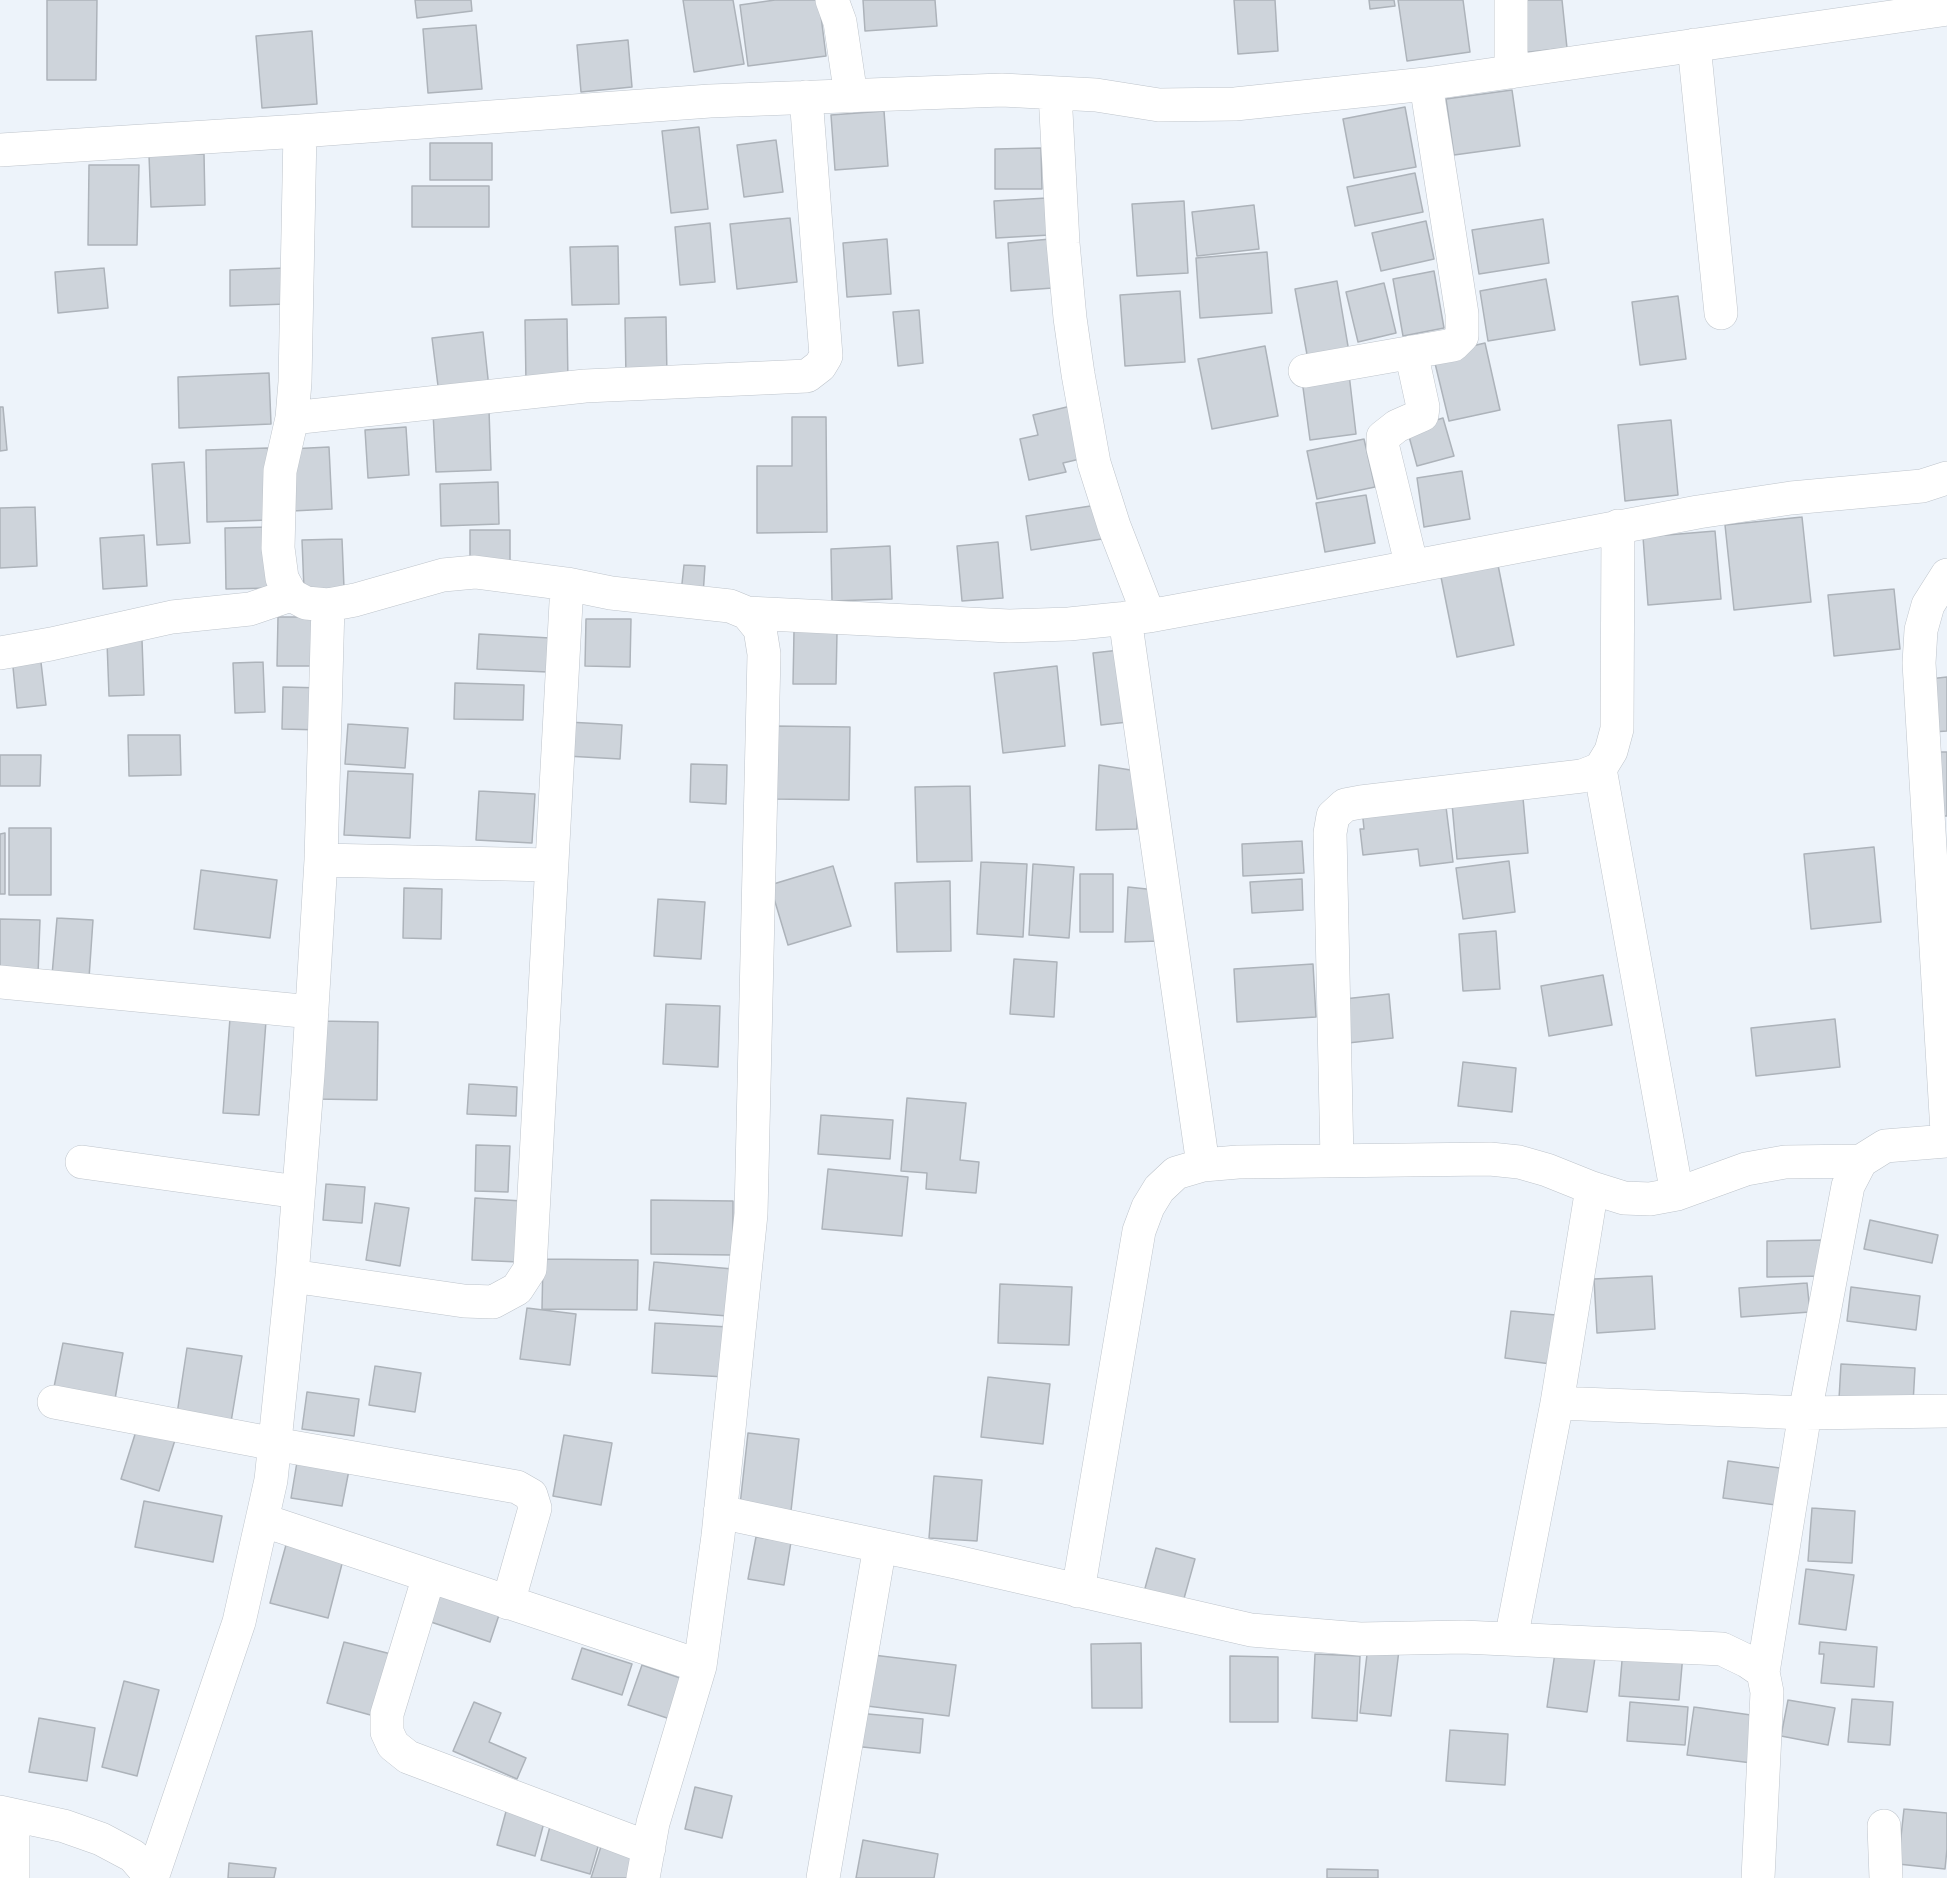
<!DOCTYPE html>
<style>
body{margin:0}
canvas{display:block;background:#edf3fa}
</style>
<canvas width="1947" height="1878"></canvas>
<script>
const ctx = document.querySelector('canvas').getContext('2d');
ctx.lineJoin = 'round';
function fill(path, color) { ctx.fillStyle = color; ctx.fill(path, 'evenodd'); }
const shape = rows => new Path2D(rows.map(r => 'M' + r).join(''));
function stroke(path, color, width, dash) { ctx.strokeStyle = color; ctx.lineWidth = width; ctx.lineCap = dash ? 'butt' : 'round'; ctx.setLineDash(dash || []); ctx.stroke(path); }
const building = shape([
 [47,0,97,0,96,80,47,80,47,0],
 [415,0,471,0,472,11,417,18,415,0],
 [683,0,733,0,744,64,694,72,683,0],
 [775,0,819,0,826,56,748,66,740,5,775,0],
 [863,0,935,0,937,26,865,31,863,0],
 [1234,0,1275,0,1278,51,1238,54,1234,0],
 [1369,0,1394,0,1395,6,1370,9,1369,0],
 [1398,0,1463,0,1470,52,1407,61,1398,0],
 [1515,0,1562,0,1567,48,1520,53,1515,0],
 [476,25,482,89,428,93,423,29,476,25],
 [312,31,317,104,262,108,256,36,312,31],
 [628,40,632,87,581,92,577,45,628,40],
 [1512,90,1520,146,1454,155,1446,99,1512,90],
 [1405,107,1416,167,1354,178,1343,119,1405,107],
 [884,111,888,166,835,170,831,115,884,111],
 [699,127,708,209,671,213,662,131,699,127],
 [776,140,783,192,744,197,737,145,776,140],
 [430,143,492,143,492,180,430,180,430,143],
 [1041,148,1042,189,995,189,995,149,1041,148],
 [204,154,205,205,151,207,149,155,204,154],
 [89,165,139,165,137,245,88,245,89,165],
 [1415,173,1423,212,1355,226,1347,187,1415,173],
 [412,186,489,186,489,227,412,227,412,186],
 [1047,198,1050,235,996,238,994,201,1047,198],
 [1184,201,1188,273,1137,276,1132,204,1184,201],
 [1254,205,1259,249,1197,256,1192,212,1254,205],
 [790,218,797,282,737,289,730,224,790,218],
 [1543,219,1549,263,1479,274,1472,230,1543,219],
 [1426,221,1434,259,1381,271,1372,233,1426,221],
 [710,223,715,282,680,285,675,227,710,223],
 [887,239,891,294,847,297,843,243,887,239],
 [1050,239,1053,288,1011,291,1008,243,1050,239],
 [618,246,619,304,572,305,570,247,618,246],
 [1267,252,1272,313,1200,318,1196,258,1267,252],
 [104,268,108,308,58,313,55,272,104,268],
 [286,268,287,304,230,306,230,270,286,268],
 [1434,271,1444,328,1403,336,1393,279,1434,271],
 [1546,279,1555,330,1488,341,1480,291,1546,279],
 [1337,281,1349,352,1308,360,1295,289,1337,281],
 [1384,283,1396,333,1358,342,1346,292,1384,283],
 [1180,291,1185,362,1125,366,1120,295,1180,291],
 [1678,296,1686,359,1640,365,1632,302,1678,296],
 [919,310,923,363,898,366,893,312,919,310],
 [666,317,667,379,626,379,625,318,666,317],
 [567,319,568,383,526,384,525,320,567,319],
 [483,332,489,388,439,394,432,338,483,332],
 [1485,343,1500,410,1449,421,1433,355,1485,343],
 [1265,346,1278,416,1212,429,1198,359,1265,346],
 [269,373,271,424,179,428,178,377,269,373],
 [1349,374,1356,434,1310,440,1302,380,1349,374],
 [1071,406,1084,458,1063,463,1066,472,1029,480,1020,439,1038,435,1033,415,1071,406],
 [0,407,3,407,7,450,0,451,0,407],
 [489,410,491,470,436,472,433,412,489,410],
 [792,417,826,417,827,532,757,533,757,466,792,466,792,417],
 [1443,418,1454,456,1417,466,1407,429,1443,418],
 [1671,420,1678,495,1625,501,1618,425,1671,420],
 [406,427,409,475,368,478,365,430,406,427],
 [1364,439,1375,487,1317,499,1307,451,1364,439],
 [329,447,332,509,292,511,289,449,329,447],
 [268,448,270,520,207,522,206,450,268,448],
 [184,462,190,543,157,545,152,464,184,462],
 [1462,471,1470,519,1424,527,1417,478,1462,471],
 [498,482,499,524,441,526,440,484,498,482],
 [1366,495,1375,543,1325,552,1316,503,1366,495],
 [1097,505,1102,539,1031,550,1026,516,1097,505],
 [35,507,37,566,0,568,0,508,35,507],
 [1802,517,1811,602,1734,610,1725,525,1802,517],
 [271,527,272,588,226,589,225,528,271,527],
 [470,530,510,530,510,567,470,567,470,530],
 [1715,531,1721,599,1648,605,1643,537,1715,531],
 [144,535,147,586,103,589,100,538,144,535],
 [342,539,344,588,304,590,302,540,342,539],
 [998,542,1003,598,962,601,957,546,998,542],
 [890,546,892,599,832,601,831,549,890,546],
 [1497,560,1514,645,1457,657,1440,572,1497,560],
 [684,565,705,566,703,595,681,593,684,565],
 [1894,589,1900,649,1834,656,1828,595,1894,589],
 [278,617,319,617,318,666,277,666,278,617],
 [586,619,631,619,630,667,585,666,586,619],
 [794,631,837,632,836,684,793,684,794,631],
 [479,634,550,638,548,672,477,669,479,634],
 [142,640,144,695,109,696,107,642,142,640],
 [1120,650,1128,722,1101,725,1093,653,1120,650],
 [40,654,46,705,17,708,12,657,40,654],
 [263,662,265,712,235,713,233,663,263,662],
 [1057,666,1065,746,1003,753,994,673,1057,666],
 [1947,677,1947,731,1933,732,1929,679,1947,677],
 [455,683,524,685,523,720,454,719,455,683],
 [283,687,323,688,322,730,282,729,283,687],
 [568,722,622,725,620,759,566,756,568,722],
 [348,724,408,728,405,768,345,764,348,724],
 [774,726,850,727,849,800,773,799,774,726],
 [128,735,180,735,181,775,129,776,128,735],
 [1938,752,1947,752,1947,816,1939,816,1938,752],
 [0,755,41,755,40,786,0,786,0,755],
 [691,764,727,765,726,804,690,802,691,764],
 [1099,765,1137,771,1137,829,1096,830,1099,765],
 [348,771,413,774,410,838,344,835,348,771],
 [970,786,972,861,917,862,915,787,970,786],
 [479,791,535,794,532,843,476,840,479,791],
 [1523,798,1528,853,1457,859,1452,804,1523,798],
 [1445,799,1453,862,1420,866,1418,849,1363,855,1360,829,1364,829,1362,809,1445,799],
 [9,828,51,828,51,895,9,895,9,828],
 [5,833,5,894,0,894,0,834,5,833],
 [1302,841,1304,873,1243,876,1242,844,1302,841],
 [1874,847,1881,922,1811,929,1804,854,1874,847],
 [1509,861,1515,912,1463,919,1456,868,1509,861],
 [981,862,1027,864,1023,937,977,934,981,862],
 [1033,864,1074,867,1069,938,1029,935,1033,864],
 [833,866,851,926,788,945,770,885,833,866],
 [201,870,277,880,270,938,194,929,201,870],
 [1080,874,1113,874,1113,932,1080,932,1080,874],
 [1302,879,1303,910,1252,913,1250,882,1302,879],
 [950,881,951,951,897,952,895,883,950,881],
 [1128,887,1156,890,1160,941,1125,942,1128,887],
 [404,888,442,889,441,939,403,938,404,888],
 [658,899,705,902,701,959,654,956,658,899],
 [57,918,93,920,89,978,52,975,57,918],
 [0,919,40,920,38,975,0,974,0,919],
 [1496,931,1500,989,1463,991,1459,934,1496,931],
 [1014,959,1057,962,1054,1017,1010,1014,1014,959],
 [1313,964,1316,1017,1237,1022,1234,969,1313,964],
 [1603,975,1612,1025,1549,1036,1541,986,1603,975],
 [1389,994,1393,1038,1348,1043,1344,999,1389,994],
 [666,1004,720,1006,718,1067,663,1064,666,1004],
 [230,1018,266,1021,259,1115,223,1113,230,1018],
 [1835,1019,1840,1067,1756,1076,1751,1028,1835,1019],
 [317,1021,378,1022,377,1100,315,1099,317,1021],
 [1463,1062,1516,1068,1512,1112,1458,1106,1463,1062],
 [469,1084,517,1087,516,1116,467,1114,469,1084],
 [907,1098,966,1103,960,1160,979,1162,976,1193,926,1189,927,1173,901,1171,907,1098],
 [821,1115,893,1120,890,1159,818,1154,821,1115],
 [476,1145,510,1146,508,1192,475,1191,476,1145],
 [828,1169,908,1177,902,1236,822,1229,828,1169],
 [326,1184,365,1187,362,1223,323,1220,326,1184],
 [475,1198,522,1201,519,1262,472,1260,475,1198],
 [651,1200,733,1201,733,1255,651,1254,651,1200],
 [375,1203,409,1208,400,1266,366,1260,375,1203],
 [1870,1220,1938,1235,1932,1263,1864,1249,1870,1220],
 [1826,1240,1826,1276,1767,1277,1767,1241,1826,1240],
 [543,1259,638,1260,637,1310,542,1309,543,1259],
 [654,1262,733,1269,728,1316,649,1310,654,1262],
 [1652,1276,1655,1329,1597,1333,1594,1279,1652,1276],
 [1807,1283,1810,1312,1741,1317,1739,1288,1807,1283],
 [1000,1284,1072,1287,1069,1345,998,1343,1000,1284],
 [1851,1287,1920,1296,1916,1330,1847,1321,1851,1287],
 [527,1308,576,1314,570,1365,520,1359,527,1308],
 [1511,1311,1556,1315,1551,1364,1505,1358,1511,1311],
 [655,1323,729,1327,726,1377,652,1373,655,1323],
 [63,1343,123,1353,115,1399,54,1387,63,1343],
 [187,1348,242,1356,231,1422,177,1414,187,1348],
 [1841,1364,1915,1368,1913,1404,1839,1399,1841,1364],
 [375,1366,421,1373,415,1412,369,1405,375,1366],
 [988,1377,1050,1384,1043,1444,981,1437,988,1377],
 [307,1392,359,1399,354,1436,302,1429,307,1392],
 [137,1428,175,1440,159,1491,121,1479,137,1428],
 [748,1433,799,1439,791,1511,740,1505,748,1433],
 [564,1435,612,1443,601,1505,553,1496,564,1435],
 [298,1456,350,1465,342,1506,291,1498,298,1456],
 [1728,1461,1780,1468,1776,1505,1723,1498,1728,1461],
 [934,1476,982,1480,977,1541,929,1538,934,1476],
 [144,1501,222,1516,213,1562,135,1547,144,1501],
 [1812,1508,1855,1511,1852,1563,1808,1561,1812,1508],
 [756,1537,791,1542,784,1585,748,1579,756,1537],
 [286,1545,343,1560,328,1618,270,1603,286,1545],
 [1156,1548,1195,1559,1183,1602,1144,1592,1156,1548],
 [1806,1569,1854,1575,1846,1630,1799,1624,1806,1569],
 [443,1586,502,1606,490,1642,431,1622,443,1586],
 [344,1642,391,1654,374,1716,327,1703,344,1642],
 [1820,1642,1877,1647,1874,1687,1821,1683,1824,1654,1819,1654,1820,1642],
 [1141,1643,1142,1708,1092,1708,1091,1644,1141,1643],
 [1368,1646,1399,1650,1391,1716,1360,1713,1368,1646],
 [1556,1646,1596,1651,1587,1712,1547,1707,1556,1646],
 [582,1648,632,1664,622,1695,572,1679,582,1648],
 [1623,1649,1683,1654,1679,1700,1619,1696,1623,1649],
 [1315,1654,1360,1656,1357,1721,1312,1718,1315,1654],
 [873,1655,956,1665,949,1716,867,1706,873,1655],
 [1230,1656,1278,1657,1278,1722,1230,1722,1230,1656],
 [642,1665,692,1682,679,1722,628,1705,642,1665],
 [124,1681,159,1690,137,1776,102,1767,124,1681],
 [1852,1699,1893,1702,1890,1745,1848,1742,1852,1699],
 [1788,1700,1835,1708,1828,1745,1781,1736,1788,1700],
 [474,1702,501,1713,489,1742,526,1758,517,1779,453,1751,474,1702],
 [1630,1702,1688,1707,1685,1745,1627,1741,1630,1702],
 [1694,1707,1758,1716,1752,1763,1687,1755,1694,1707],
 [857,1713,923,1719,920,1753,853,1746,857,1713],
 [39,1718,95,1728,87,1781,29,1772,39,1718],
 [1450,1730,1508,1734,1505,1785,1446,1781,1450,1730],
 [695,1787,732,1796,722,1838,685,1829,695,1787],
 [508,1804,546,1815,535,1856,497,1845,508,1804],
 [1904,1809,1947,1813,1947,1849,1945,1869,1898,1864,1904,1809],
 [552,1819,602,1833,590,1874,541,1860,552,1819],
 [603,1840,641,1853,632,1878,591,1878,603,1840],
 [863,1840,938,1854,934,1878,856,1878,863,1840],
 [229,1863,276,1868,274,1878,228,1878,229,1863],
 [1327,1869,1378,1870,1378,1878,1327,1878,1327,1869]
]);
fill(building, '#ced4db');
stroke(building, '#adb3ba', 1.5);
const minor = shape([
 [832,0,840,22,851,96],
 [1694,45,1721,313],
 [1511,72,1511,0],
 [1055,93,1063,243,1070,318,1078,374,1094,463,1114,526,1149,616],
 [0,150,300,131,710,101,1002,90,1096,95,1159,105,1235,104,1426,84,1947,9],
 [1411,352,1423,407,1422,415,1397,426,1383,437,1383,448,1412,567],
 [1305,371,1453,345,1462,336,1462,314,1426,84],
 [292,418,585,386,807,376,820,366,826,356,806,97],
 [1947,575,1928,605,1921,630,1919,663,1947,1132],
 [328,605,355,600,443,575,475,572,567,584,611,593,730,606,747,613,760,629,764,654,751,1214,718,1536,700,1666,653,1823,643,1878],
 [747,613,1009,626,1069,624,1108,620,1149,616,1279,592,1698,512,1791,498,1922,486,1947,478],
 [1125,618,1203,1165],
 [0,653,51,644,172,617,250,609,291,595],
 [1600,769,1677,1194],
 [321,860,551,865],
 [0,982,312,1012],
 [1337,1160,1330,833,1333,816,1345,805,1361,802,1582,776,1600,769,1611,751,1617,729,1618,526],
 [82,1162,298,1192],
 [292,1276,464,1301,493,1302,517,1289,530,1269,567,584],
 [54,1402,275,1444,517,1487,531,1495,535,1508,508,1603],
 [1557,1403,1805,1413,1947,1411],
 [720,1512,956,1562,1251,1630,1360,1639,1463,1637,1722,1649,1747,1661,1763,1672,1767,1692,1758,1878],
 [262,1520,700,1666],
 [429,1576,387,1714,387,1732,393,1745,408,1757,649,1848],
 [1078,1591,1139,1231,1148,1207,1159,1189,1176,1173,1203,1165,1238,1162,1490,1159,1519,1162,1547,1170,1592,1188,1624,1198,1650,1199,1677,1194,1746,1169,1785,1162,1861,1161],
 [1511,1639,1557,1403,1592,1188],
 [1763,1672,1805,1413,1848,1186,1861,1161,1885,1146,1947,1141],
 [0,1812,64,1826,101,1839,133,1856,152,1878],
 [1884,1826,1886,1878],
 [13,1878,13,1815],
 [152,1878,239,1622,271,1480,292,1276,308,1074,321,860,328,605,306,603,291,595,282,578,278,548,280,471,292,418,295,382,300,131],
 [823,1878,880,1546]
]);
stroke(minor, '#bec4cb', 34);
stroke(minor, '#fff', 33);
</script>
